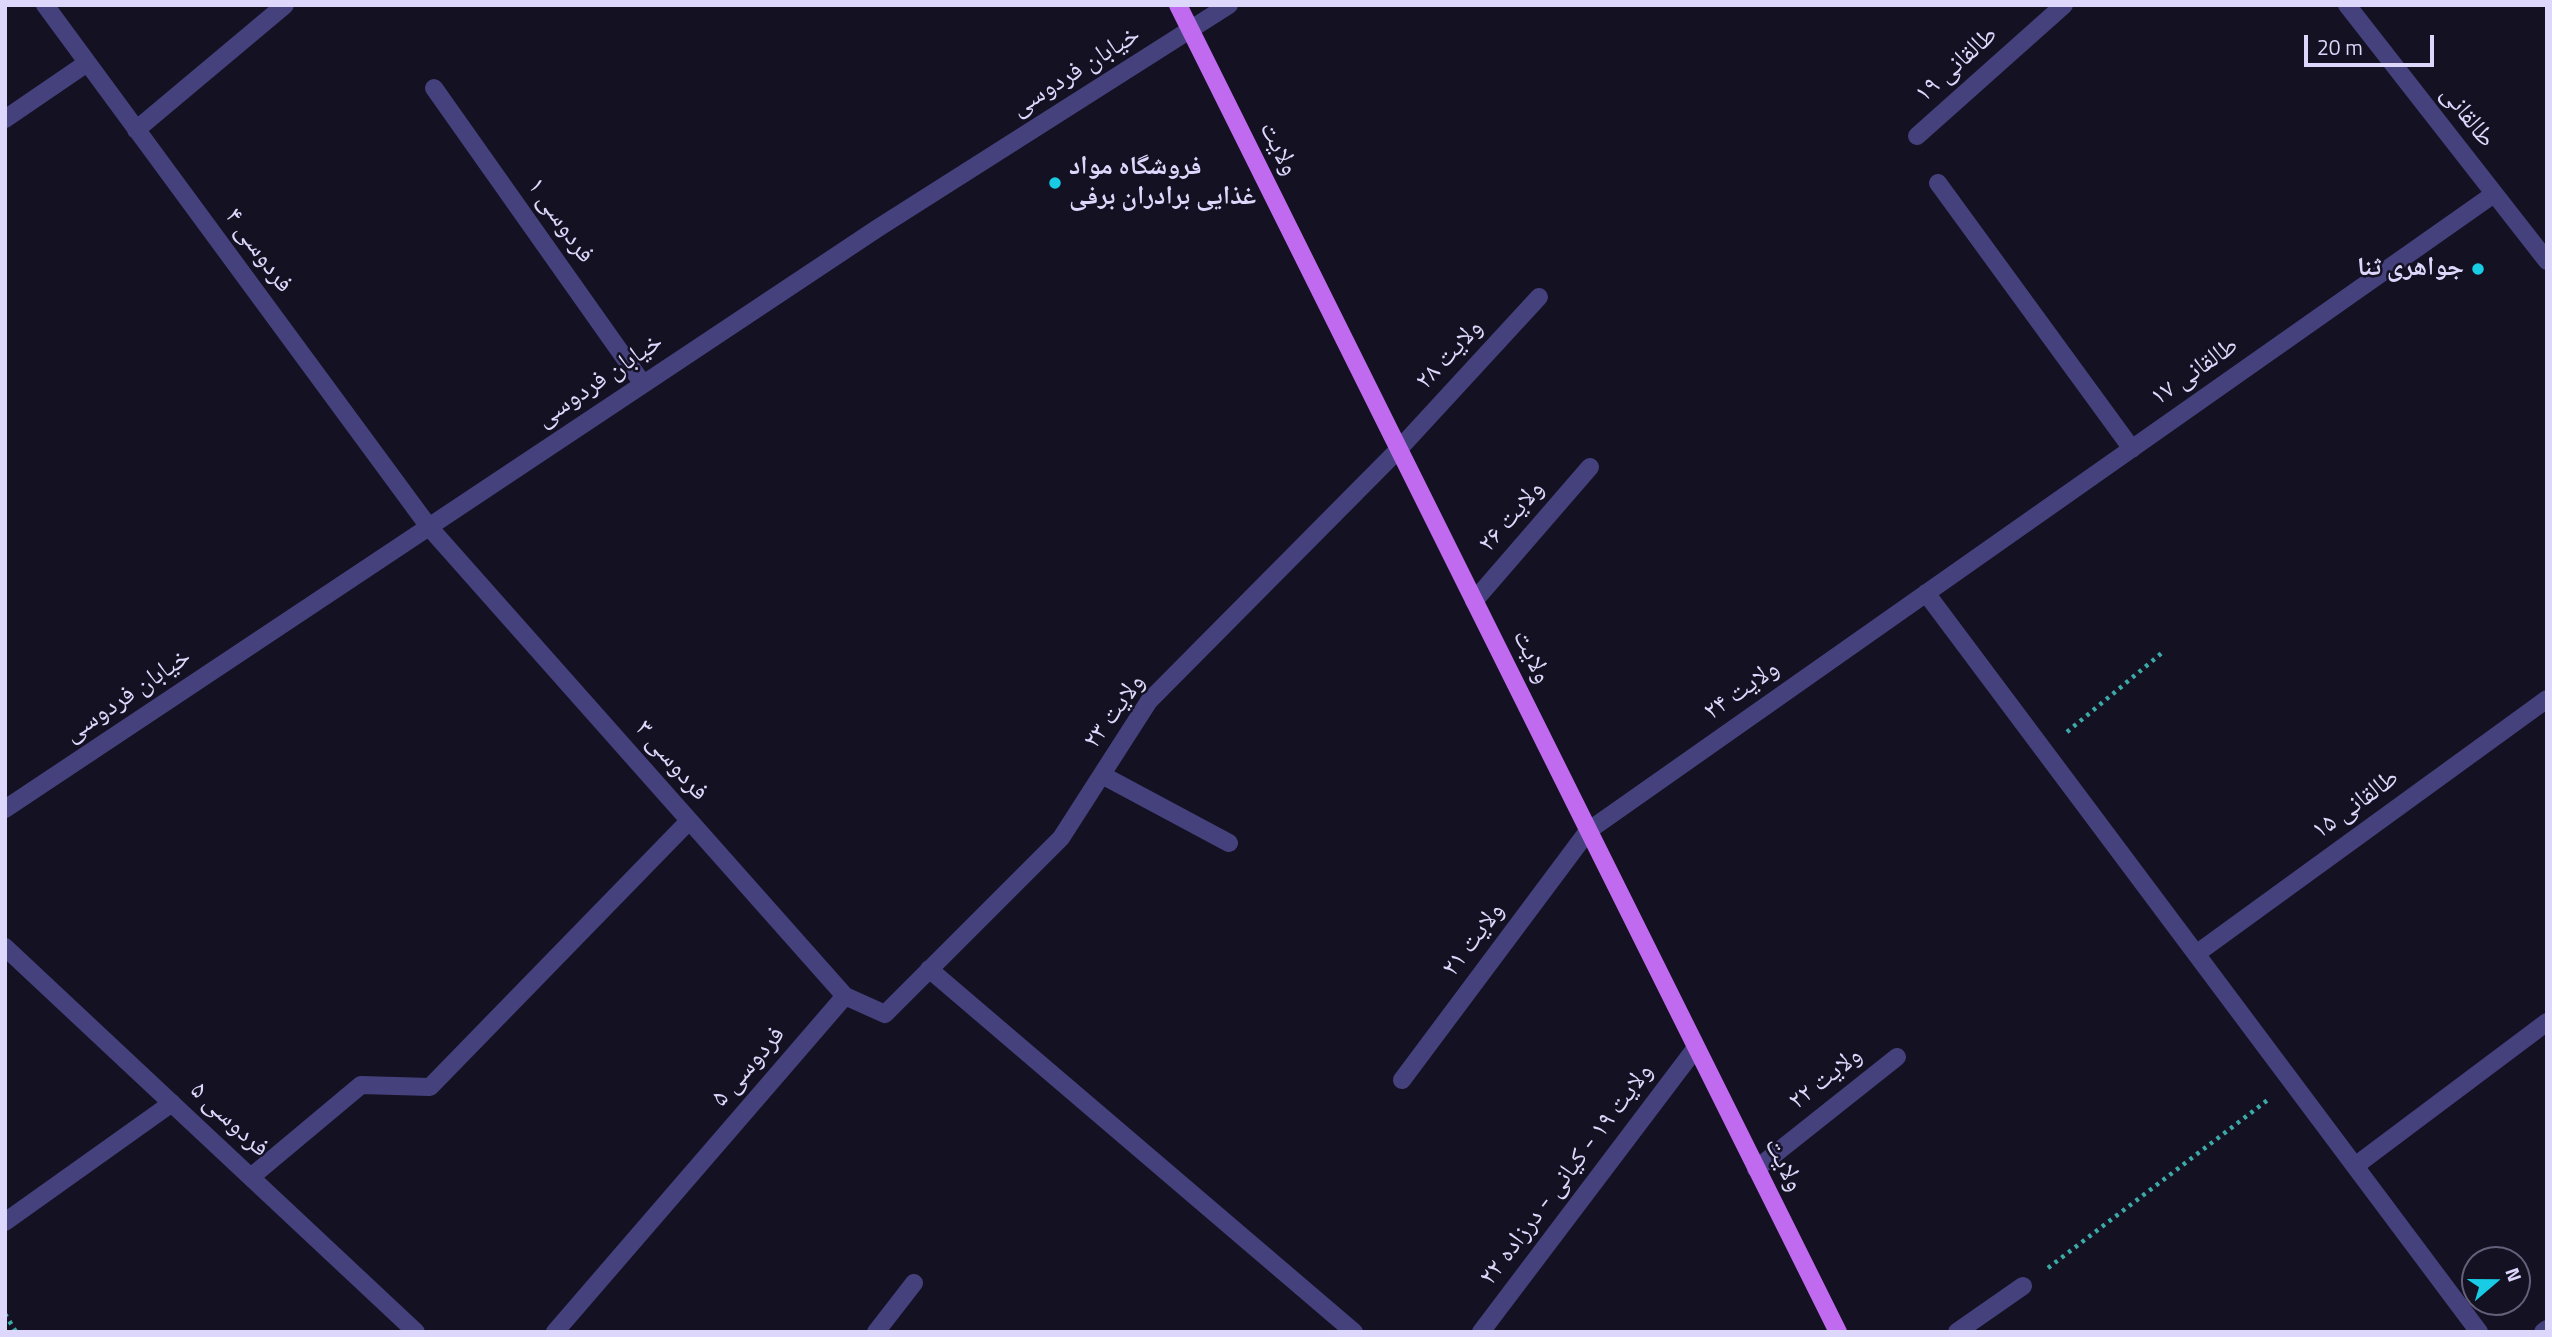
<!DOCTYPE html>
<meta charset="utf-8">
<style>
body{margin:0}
#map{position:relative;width:2552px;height:1337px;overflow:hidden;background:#141123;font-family:"Titillium Web",sans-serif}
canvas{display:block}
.frame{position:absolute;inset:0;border:7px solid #dcd7fb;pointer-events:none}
.north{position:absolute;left:2461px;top:1246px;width:70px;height:70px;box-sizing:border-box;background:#141123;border:2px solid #646079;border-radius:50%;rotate:70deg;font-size:19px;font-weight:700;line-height:28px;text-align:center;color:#dcd7fb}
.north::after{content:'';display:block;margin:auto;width:24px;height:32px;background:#19cce5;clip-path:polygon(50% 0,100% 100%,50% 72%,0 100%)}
.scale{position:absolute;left:2304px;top:35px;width:130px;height:32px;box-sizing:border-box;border:4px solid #dcd7fb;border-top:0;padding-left:9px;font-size:21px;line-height:24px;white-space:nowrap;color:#dcd7fb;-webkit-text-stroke:5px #141123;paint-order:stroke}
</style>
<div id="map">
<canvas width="2552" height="1337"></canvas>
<div class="frame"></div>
<div class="north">N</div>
<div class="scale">20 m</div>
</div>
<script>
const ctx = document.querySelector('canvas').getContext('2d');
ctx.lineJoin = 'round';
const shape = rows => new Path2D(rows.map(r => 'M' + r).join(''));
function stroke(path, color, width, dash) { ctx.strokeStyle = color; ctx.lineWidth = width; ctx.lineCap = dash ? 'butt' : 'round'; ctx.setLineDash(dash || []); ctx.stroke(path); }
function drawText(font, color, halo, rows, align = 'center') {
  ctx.font = font + ' "Titillium Web","Noto Naskh Arabic",sans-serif'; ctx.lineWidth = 5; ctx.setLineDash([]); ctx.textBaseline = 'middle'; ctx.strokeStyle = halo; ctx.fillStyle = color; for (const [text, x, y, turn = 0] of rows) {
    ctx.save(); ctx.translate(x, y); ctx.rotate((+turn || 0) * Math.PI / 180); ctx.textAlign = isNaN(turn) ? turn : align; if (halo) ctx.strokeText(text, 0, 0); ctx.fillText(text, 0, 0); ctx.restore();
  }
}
stroke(shape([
 [2067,732,2163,652],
 [2048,1268,2269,1099],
 [5,1314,16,1332]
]), '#3caaa6', 4.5, [3.5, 5]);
stroke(shape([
 [45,5,429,527,845,996,885,1014,1061,838,1149,701,1399,449,1539,297],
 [2347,5,2547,261],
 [434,88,643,384],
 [5,119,87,63],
 [136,130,285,5],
 [1917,136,2064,5],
 [1938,183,2132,449],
 [1926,593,2479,1332],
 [1474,601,1590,467],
 [1102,775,1229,843],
 [5,809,878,228,1229,5],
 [5,947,416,1332],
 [2196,954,2547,699],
 [929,969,1354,1332],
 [1402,1080,1588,831,2494,194],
 [2355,1166,2547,1022],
 [1756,1169,1897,1057],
 [251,1177,361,1085,430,1087,689,821],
 [5,1222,172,1103],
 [555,1332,845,996],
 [876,1332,914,1283],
 [1481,1332,1695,1049],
 [1957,1332,2023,1286],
 [2543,1332,2547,1329]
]), '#45417d', 18);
stroke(shape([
 [1178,5,1838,1332]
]), '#c06aef', 18);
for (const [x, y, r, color] of [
 [1055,183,7,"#19cce5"],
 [2478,269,7,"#19cce5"]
]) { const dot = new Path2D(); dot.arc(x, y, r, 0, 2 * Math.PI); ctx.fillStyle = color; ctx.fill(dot); stroke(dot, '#141123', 2.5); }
drawText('26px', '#dcd7fb', '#141123', [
 ["طالقانی ۱۹",1957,65,-42],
 ["خیابان فردوسی",1076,72,-32],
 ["طالقانی",2467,117,52],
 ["ولایت",1278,149,63],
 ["فردوسی ۱",560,221,55],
 ["فردوسی ۴",258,251,54],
 ["ولایت ۲۸",1450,355,-47],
 ["طالقانی ۱۷",2195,372,-35],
 ["خیابان فردوسی",600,381,-34],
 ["ولایت ۲۶",1512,517,-49],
 ["ولایت",1531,657,64],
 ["ولایت ۲۴",1742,691,-35],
 ["خیابان فردوسی",128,696,-34],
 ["ولایت ۲۳",1115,712,-54],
 ["فردوسی ۳",671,761,49],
 ["طالقانی ۱۵",2356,805,-36],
 ["ولایت ۲۱",1474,940,-53],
 ["فردوسی ۵",749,1067,-49],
 ["ولایت ۲۲",1826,1079,-38],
 ["فردوسی ۵",229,1120,43],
 ["ولایت",1783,1165,63],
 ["ولایت ۱۹ - کیانی - درزاده ۲۲",1567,1175,-53]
]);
drawText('bold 26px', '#dcd7fb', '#141123', [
 ["فروشگاه مواد",1069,168],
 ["غذایی برادران برفی",1069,198],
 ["جواهری ثنا",2464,269,"right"]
], 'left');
</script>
